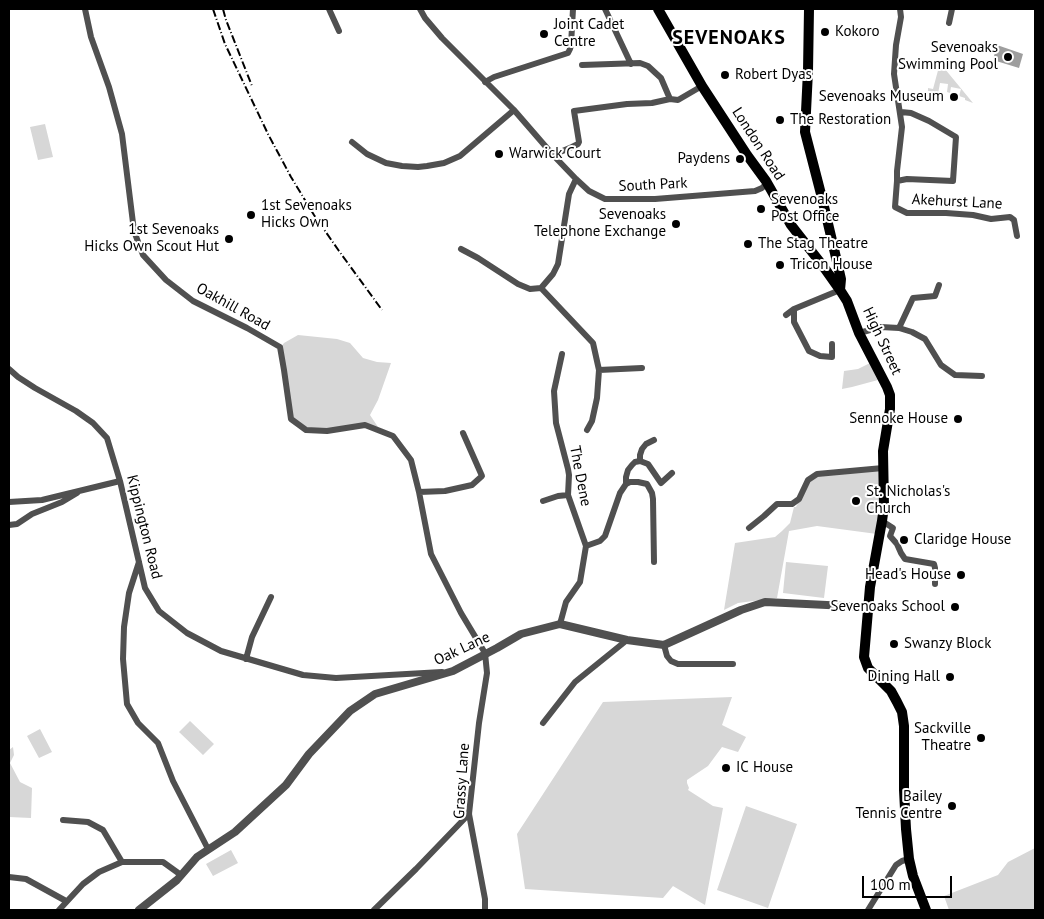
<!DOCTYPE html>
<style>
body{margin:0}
#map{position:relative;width:1044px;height:919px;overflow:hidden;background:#fff;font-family:"PT Sans",sans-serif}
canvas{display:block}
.frame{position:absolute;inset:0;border:10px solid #000;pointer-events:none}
.scale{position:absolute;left:862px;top:876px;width:90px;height:22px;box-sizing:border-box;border:2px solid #000;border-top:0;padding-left:6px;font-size:15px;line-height:18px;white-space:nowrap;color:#000;-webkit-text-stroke:4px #fff;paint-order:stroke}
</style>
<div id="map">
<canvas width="1044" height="919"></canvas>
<div class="frame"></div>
<div class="scale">100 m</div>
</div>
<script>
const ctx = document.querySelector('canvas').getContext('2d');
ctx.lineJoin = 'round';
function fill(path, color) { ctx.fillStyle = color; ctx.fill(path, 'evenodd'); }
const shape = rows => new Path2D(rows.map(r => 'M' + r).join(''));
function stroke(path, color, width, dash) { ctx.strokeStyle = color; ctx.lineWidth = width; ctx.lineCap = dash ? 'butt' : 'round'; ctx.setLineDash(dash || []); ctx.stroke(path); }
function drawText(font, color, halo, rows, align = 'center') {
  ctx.font = font + ' "PT Sans",sans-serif'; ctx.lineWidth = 4; ctx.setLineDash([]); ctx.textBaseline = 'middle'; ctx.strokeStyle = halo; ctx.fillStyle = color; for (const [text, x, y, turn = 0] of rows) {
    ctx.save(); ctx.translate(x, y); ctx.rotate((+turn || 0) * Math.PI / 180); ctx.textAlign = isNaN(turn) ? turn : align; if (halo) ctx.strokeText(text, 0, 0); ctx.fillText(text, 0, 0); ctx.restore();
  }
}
fill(shape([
 [940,63,973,103,965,100,965,98,959,96,961,89,951,87,950,93,947,92,948,84,940,83,938,94,928,91,928,88,933,89],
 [45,124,53,157,38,160,30,127],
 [298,335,337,339,350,343,363,358,377,362,391,363,378,400,370,415,378,427,365,424,308,431,292,419,280,348,284,343],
 [870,363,878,380,852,387,842,389,844,371,858,369],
 [880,470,882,508,877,534,817,526,789,531,777,598,738,603,724,610,735,543,775,537,782,531,790,523,794,507,796,507,809,481,817,475],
 [786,562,828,566,824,598,783,593],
 [732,697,722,725,746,737,738,752,722,747,708,766,687,780,687,783,689,788,688,790,713,806,723,808,705,905,673,886,663,898,525,889,517,834,603,702],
 [190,721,214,744,203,755,179,732],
 [40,729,52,752,39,758,27,736],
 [13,747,14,755,10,763,20,782,32,788,31,818,9,817,9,750],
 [746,806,797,824,768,908,717,890],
 [1035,848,1035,910,949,910,944,896,998,875,1008,862],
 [231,850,238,863,213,876,206,864]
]), '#d7d7d7');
fill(shape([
 [997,45,1023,54,1019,68,993,60]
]), '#9e9e9e');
stroke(shape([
 [85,9,91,37,109,87,122,134,134,231,143,255,166,280,193,301,247,328,280,347,284,370,291,419,306,430,327,431,365,425,393,436,411,460,419,492,431,554,461,613,485,653,487,673,479,723,469,814,485,899,485,910],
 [329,9,339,31],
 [420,9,425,18,442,38,514,110,553,155,576,179,589,191,605,199,655,199,755,191,762,188,767,183],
 [605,9,631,64],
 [900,9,901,17,896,45,894,74,902,127,897,171,897,181,895,207,907,213,946,213,973,215,991,219,1010,217,1014,220,1017,236],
 [949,23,952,9],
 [582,65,640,63,648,66,661,78,670,99],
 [485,82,494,77,568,53,570,49,571,45,573,9],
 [352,142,367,154,386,163,402,166,418,167,427,166,444,163,460,156,514,110],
 [553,155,572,147,578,144,579,142,574,111,627,104,652,103,670,99,678,100,702,86],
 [897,181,907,179,953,181,956,137,929,121,911,113,901,112],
 [461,249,478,258,518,284,530,289,541,288,593,343,599,370,597,398,592,421,587,430],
 [939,285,935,296,913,298,899,328,912,332,925,339,941,365,955,375,982,376],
 [541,288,553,274,558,264,569,194,576,179],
 [794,309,794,322,809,351,820,356,832,357,832,344],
 [786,315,794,309,840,290],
 [859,333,881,327,899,328],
 [9,369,18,377,35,388,76,411,93,423,107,438,120,481,145,588,159,611,187,633,221,651,303,675,336,678,442,672],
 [599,370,642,368],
 [640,461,640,455,642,449,646,444,654,440],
 [626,484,626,477,628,470,632,465,635,462,640,461,648,464,661,483,672,473],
 [419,492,445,491,472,485,482,476,463,433],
 [543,501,558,496,568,495],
 [9,502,42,500,120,481],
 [882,521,893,528,890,536,897,544,901,553,905,559,934,564,935,568,935,584],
 [9,525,17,524,32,514,62,502,77,493],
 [749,528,764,516,777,504,792,504,799,499,808,480,817,474,883,468],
 [586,546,600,541,605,536,620,493,626,484,630,482,638,482,647,484,652,493,653,499,654,562],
 [139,562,129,593,124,627,123,659,127,704,138,723,158,743,173,781,208,849],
 [560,624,566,602,580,582,586,546,568,495,569,475,568,469,556,423,554,391,562,354],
 [664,645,667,656,671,661,678,664,733,664],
 [246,659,252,637,271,597],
 [543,723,575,682,627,640],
 [63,820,88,822,103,830,122,862],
 [9,877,26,879,66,901],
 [59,910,83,884,99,872,122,862,163,862,181,875],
 [374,910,416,869,469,814],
 [868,910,896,865,902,861,909,859]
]), '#505050', 6);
stroke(shape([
 [139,910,177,880,197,857,235,832,286,785,309,754,350,711,375,694,453,671,497,648,521,634,560,624,627,640,664,645,741,610,765,602,868,607]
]), '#505050', 8);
stroke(shape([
 [658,9,702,86,747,155,766,181,791,225,823,266,840,290,847,301,859,333,887,387,890,395,890,409,883,451,884,506,882,521,870,587,864,657,868,668,891,691,897,702,902,712,904,726,904,790,906,829,909,859,913,876,926,910],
 [809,9,808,71,805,132,822,198,838,266,841,279,840,290]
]), '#000', 10);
stroke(shape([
 [213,9,225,44,268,134,291,177,314,215,339,251,382,310],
 [223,9,226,20,252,86]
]), '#000', 2, [8, 2.5, 1, 2.5]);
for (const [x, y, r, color] of [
 [825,32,5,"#000"],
 [544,34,5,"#000"],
 [1008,57,5,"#000"],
 [725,75,5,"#000"],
 [954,97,5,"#000"],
 [780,120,5,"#000"],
 [499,154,5,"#000"],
 [740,159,5,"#000"],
 [761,209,5,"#000"],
 [251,215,5,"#000"],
 [676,224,5,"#000"],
 [229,239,5,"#000"],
 [748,244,5,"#000"],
 [780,265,5,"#000"],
 [958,419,5,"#000"],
 [856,501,5,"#000"],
 [904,540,5,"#000"],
 [961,575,5,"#000"],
 [955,607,5,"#000"],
 [894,644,5,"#000"],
 [950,677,5,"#000"],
 [981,738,5,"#000"],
 [726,768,5,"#000"],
 [952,806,5,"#000"]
]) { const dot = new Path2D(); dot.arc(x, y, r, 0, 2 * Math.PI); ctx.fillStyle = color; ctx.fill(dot); stroke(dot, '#fff', 2); }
drawText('15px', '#000', '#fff', [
 ["Joint Cadet",554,25],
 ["Centre",554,42],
 ["Kokoro",835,32],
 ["Sevenoaks",998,48,"right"],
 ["Swimming Pool",998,65,"right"],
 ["Robert Dyas",735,75],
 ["Sevenoaks Museum",944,97,"right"],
 ["The Restoration",790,120],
 ["Warwick Court",509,154],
 ["Paydens",730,159,"right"],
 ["Sevenoaks",771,200],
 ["Post Office",771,217],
 ["1st Sevenoaks",261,206],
 ["Hicks Own",261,223],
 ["Sevenoaks",666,215,"right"],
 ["Telephone Exchange",666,232,"right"],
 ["1st Sevenoaks",219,230,"right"],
 ["Hicks Own Scout Hut",219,247,"right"],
 ["The Stag Theatre",758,244],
 ["Tricon House",790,265],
 ["Sennoke House",948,419,"right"],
 ["St. Nicholas's",866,492],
 ["Church",866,509],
 ["Claridge House",914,540],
 ["Head's House",951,575,"right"],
 ["Sevenoaks School",945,607,"right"],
 ["Swanzy Block",904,644],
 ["Dining Hall",940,677,"right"],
 ["Sackville",971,729,"right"],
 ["Theatre",971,746,"right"],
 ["IC House",736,768],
 ["Bailey",942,797,"right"],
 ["Tennis Centre",942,814,"right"]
], 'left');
drawText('15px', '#000', '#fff', [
 ["London Road",758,144,57],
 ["South Park",653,185,-3],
 ["Akehurst Lane",957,202,3],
 ["Oakhill Road",233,307,29],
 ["High Street",882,341,65],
 ["The Dene",580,476,79],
 ["Kippington Road",144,527,76],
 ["Oak Lane",462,649,-25],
 ["Grassy Lane",462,781,-86]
]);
ctx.letterSpacing = '1px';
drawText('bold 20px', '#000', '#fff', [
 ["SEVENOAKS",729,38]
]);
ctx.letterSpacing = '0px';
</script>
